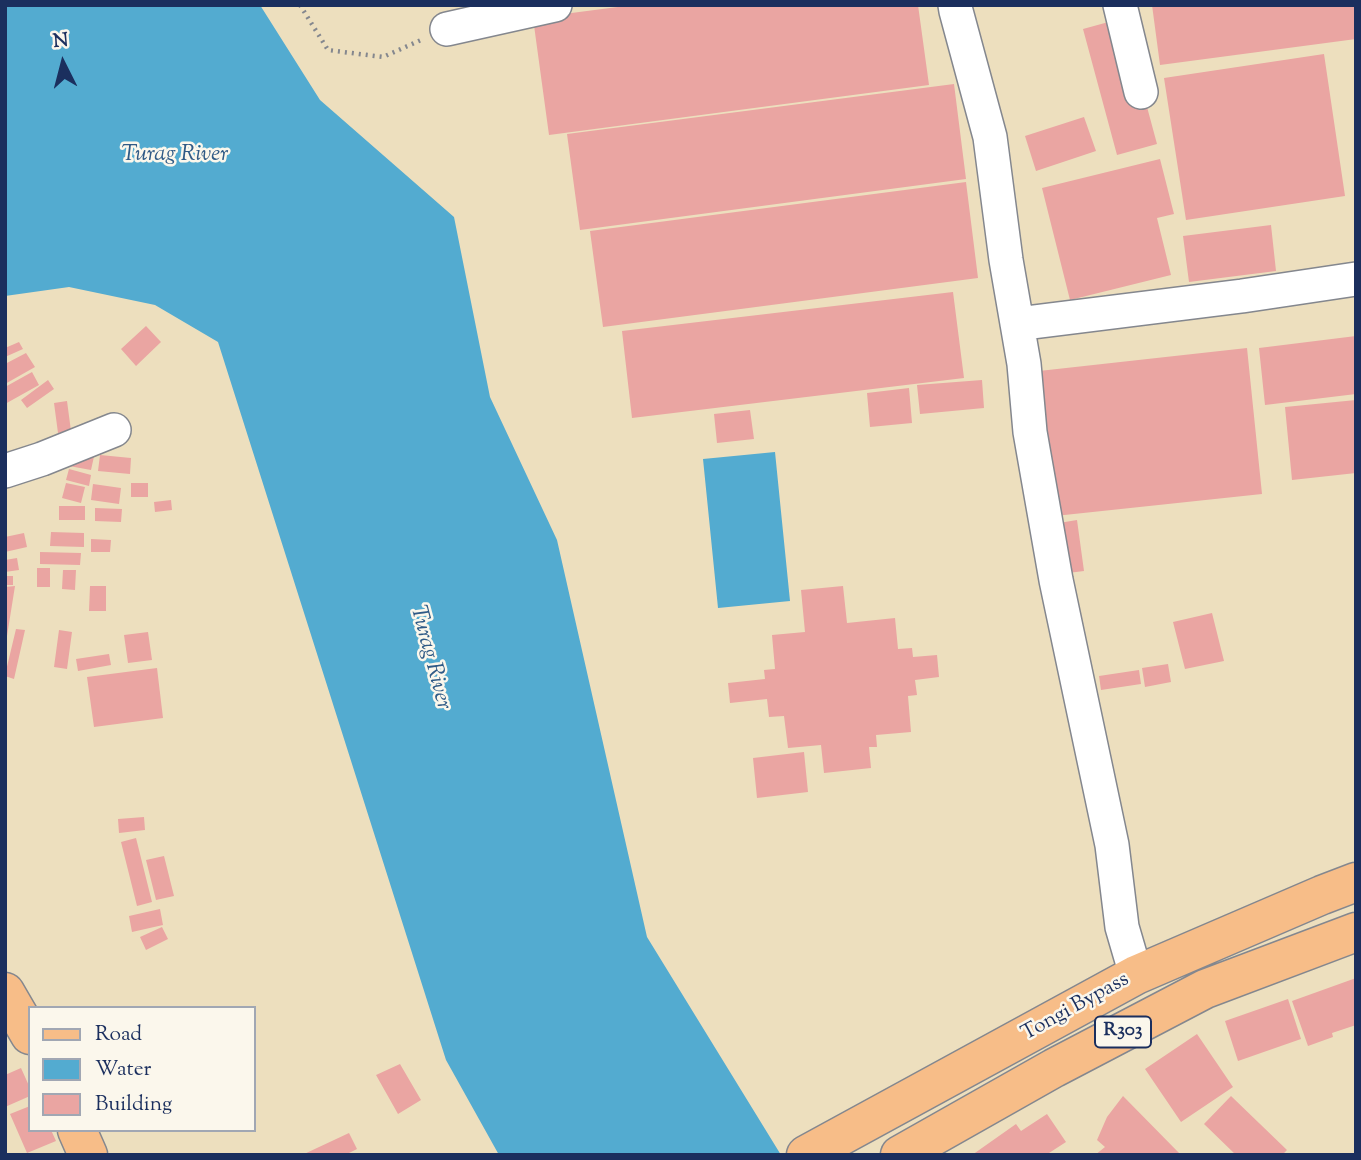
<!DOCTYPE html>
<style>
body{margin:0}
#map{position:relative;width:1361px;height:1160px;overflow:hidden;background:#eddfbe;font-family:"Sorts Mill Goudy",serif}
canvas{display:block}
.frame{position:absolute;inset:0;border:7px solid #1b2f5e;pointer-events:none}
.legend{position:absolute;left:28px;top:1006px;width:228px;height:126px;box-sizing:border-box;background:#fbf7ec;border:2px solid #a1a7b3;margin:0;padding:9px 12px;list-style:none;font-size:21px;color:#1b2f5e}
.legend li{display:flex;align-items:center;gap:14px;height:35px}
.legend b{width:35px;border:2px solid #a1a7b3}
.north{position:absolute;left:28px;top:28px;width:70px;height:70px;-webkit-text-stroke:5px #fbf7ec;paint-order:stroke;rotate:354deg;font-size:19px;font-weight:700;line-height:28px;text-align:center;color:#1b2f5e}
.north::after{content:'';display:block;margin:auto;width:24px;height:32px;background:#1b2f5e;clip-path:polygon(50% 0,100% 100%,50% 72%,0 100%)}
</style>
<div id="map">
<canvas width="1361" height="1160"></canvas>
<div class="frame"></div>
<ul class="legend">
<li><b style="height:9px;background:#f7bd88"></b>Road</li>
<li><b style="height:19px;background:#53abd0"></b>Water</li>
<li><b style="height:19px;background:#eaa5a2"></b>Building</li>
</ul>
<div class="north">N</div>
</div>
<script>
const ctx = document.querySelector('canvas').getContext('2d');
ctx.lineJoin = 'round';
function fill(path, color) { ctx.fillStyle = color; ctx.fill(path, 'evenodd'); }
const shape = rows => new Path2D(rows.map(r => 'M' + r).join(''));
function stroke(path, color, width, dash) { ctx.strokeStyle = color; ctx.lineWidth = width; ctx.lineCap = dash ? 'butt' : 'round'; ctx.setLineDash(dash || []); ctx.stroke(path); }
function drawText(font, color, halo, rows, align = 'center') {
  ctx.font = font + ' "Sorts Mill Goudy",serif'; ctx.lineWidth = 5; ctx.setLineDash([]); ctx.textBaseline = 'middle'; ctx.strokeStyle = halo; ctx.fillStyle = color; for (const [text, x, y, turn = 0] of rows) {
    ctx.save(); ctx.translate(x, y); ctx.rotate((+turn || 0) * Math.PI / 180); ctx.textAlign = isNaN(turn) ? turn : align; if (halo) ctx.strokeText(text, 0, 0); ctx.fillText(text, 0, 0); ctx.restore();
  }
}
fill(shape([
 [5,5,260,5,320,100,454,217,490,397,557,540,647,937,781,1155,499,1155,446,1060,218,342,155,305,69,287,5,296],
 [775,452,790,601,718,608,703,459]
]), '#53abd0');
fill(shape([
 [633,5,918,5,929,85,549,135,533,18],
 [1152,5,1356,5,1356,39,1160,65],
 [1123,18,1157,144,1117,155,1083,29],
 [1324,54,1345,196,1186,220,1164,78],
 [954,84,966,179,580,230,567,134],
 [1084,117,1096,151,1036,171,1025,136],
 [1160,159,1174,214,1157,218,1171,275,1070,300,1042,188],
 [966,182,978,278,603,327,590,231],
 [1271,225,1276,271,1189,282,1183,236],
 [953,292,964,378,632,418,622,331],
 [146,326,161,342,136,366,121,349],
 [1356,336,1356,394,1265,405,1259,348],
 [19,342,23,349,5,357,5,348],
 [1247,348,1262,494,1055,516,1039,371],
 [26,353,35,367,5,384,5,364],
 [32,372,39,385,5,404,5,387],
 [48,380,54,389,27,408,21,400],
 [982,380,984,408,920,414,917,385],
 [909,388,912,423,870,427,867,393],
 [1356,400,1356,473,1292,480,1285,407],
 [67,401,71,431,58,433,54,403],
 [750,410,754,439,717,443,714,414],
 [95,452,91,470,69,466],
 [100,455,131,458,130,474,98,471],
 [69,469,91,475,89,486,66,480],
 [66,483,85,487,81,503,62,498],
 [131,483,148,483,148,497,131,497],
 [93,484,121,488,119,504,91,500],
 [171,500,172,510,155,512,154,502],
 [59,506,85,506,85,520,59,520],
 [95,508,122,509,121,522,95,521],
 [1077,520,1084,571,1060,574,1053,524],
 [51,532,84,533,84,547,50,546],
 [24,533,27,547,5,552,5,537],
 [91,539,111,540,110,552,91,552],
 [40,552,81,553,80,565,40,564],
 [17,558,19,570,5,572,5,560],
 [37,568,50,568,50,587,37,587],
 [63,570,76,570,75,590,62,589],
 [5,576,13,576,13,585,5,585],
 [15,586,7,636,5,636,5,587],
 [90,586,106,586,106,611,89,611],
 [843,586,847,623,895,618,898,649,912,648,913,657,937,655,939,677,915,680,917,695,908,696,911,732,876,735,877,747,869,747,871,768,824,773,821,745,788,748,784,716,769,717,767,699,730,703,728,683,765,679,764,670,775,669,772,635,805,632,801,590],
 [1212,613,1224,661,1185,669,1173,622],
 [16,629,25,630,14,679,5,676,5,675],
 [59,630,72,632,67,669,54,667],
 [148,632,152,660,128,663,124,635],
 [109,654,111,665,78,671,76,659],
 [1168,664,1171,682,1145,687,1142,668],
 [157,668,163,718,94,727,87,677],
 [1139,670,1141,684,1101,690,1099,676],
 [804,752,808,792,757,798,753,758],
 [144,817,145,830,119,833,118,819],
 [136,838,152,902,137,906,121,842],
 [164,856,174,896,156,900,146,860],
 [160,909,163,925,132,932,129,916],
 [162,927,168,939,146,950,140,937],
 [1356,978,1356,1025,1332,1033,1333,1037,1308,1046,1292,1001],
 [1288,999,1301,1039,1238,1061,1225,1021],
 [1197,1034,1233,1087,1181,1122,1145,1069],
 [400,1064,421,1100,398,1114,376,1075],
 [21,1068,30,1088,30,1096,5,1107,5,1075],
 [1123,1096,1181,1155,1095,1155,1105,1147,1097,1140,1107,1117],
 [1231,1096,1287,1150,1282,1155,1236,1155,1204,1124],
 [30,1106,30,1130,51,1130,56,1141,27,1153,10,1114],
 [1047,1114,1066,1142,1049,1153,1051,1155,972,1155,1016,1124,1021,1131],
 [349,1133,357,1149,345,1155,302,1155]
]), '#eaa5a2');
const minor = shape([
 [955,5,956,11,990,137,1006,260,1024,364,1030,432,1056,580,1112,845,1122,927,1136,975],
 [1120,5,1141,92],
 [447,29,555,5],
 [1017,324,1242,296,1356,279],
 [5,471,42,459,114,430]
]);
const major = shape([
 [806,1155,1136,975,1322,895,1356,882],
 [900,1155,1054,1068,1205,989,1356,932]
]);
const highway = shape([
 [5,992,30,1035],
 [77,1130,88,1155]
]);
stroke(minor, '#84878e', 36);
stroke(major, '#84878e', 41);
stroke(highway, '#84878e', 41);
stroke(shape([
 [300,5,328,50,383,57,421,40]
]), '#84878e', 4.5, [2, 5]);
stroke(minor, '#fff', 33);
stroke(major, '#f7bd88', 38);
stroke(highway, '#f7bd88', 38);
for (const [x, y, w] of [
 [1123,1032,56]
]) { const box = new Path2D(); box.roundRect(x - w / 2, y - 15.5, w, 31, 5); ctx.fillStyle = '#fbf7ec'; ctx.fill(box); stroke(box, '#1b2f5e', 2); }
drawText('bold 19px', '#1b2f5e', null, [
 ["R303",1123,1032]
]);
drawText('21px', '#1b2f5e', '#fbf7ec', [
 ["Tongi Bypass",1076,1008,-29]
]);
drawText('italic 23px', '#2f5a86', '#fbf7ec', [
 ["Turag River",175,156],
 ["Turag River",429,658,75]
]);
</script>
